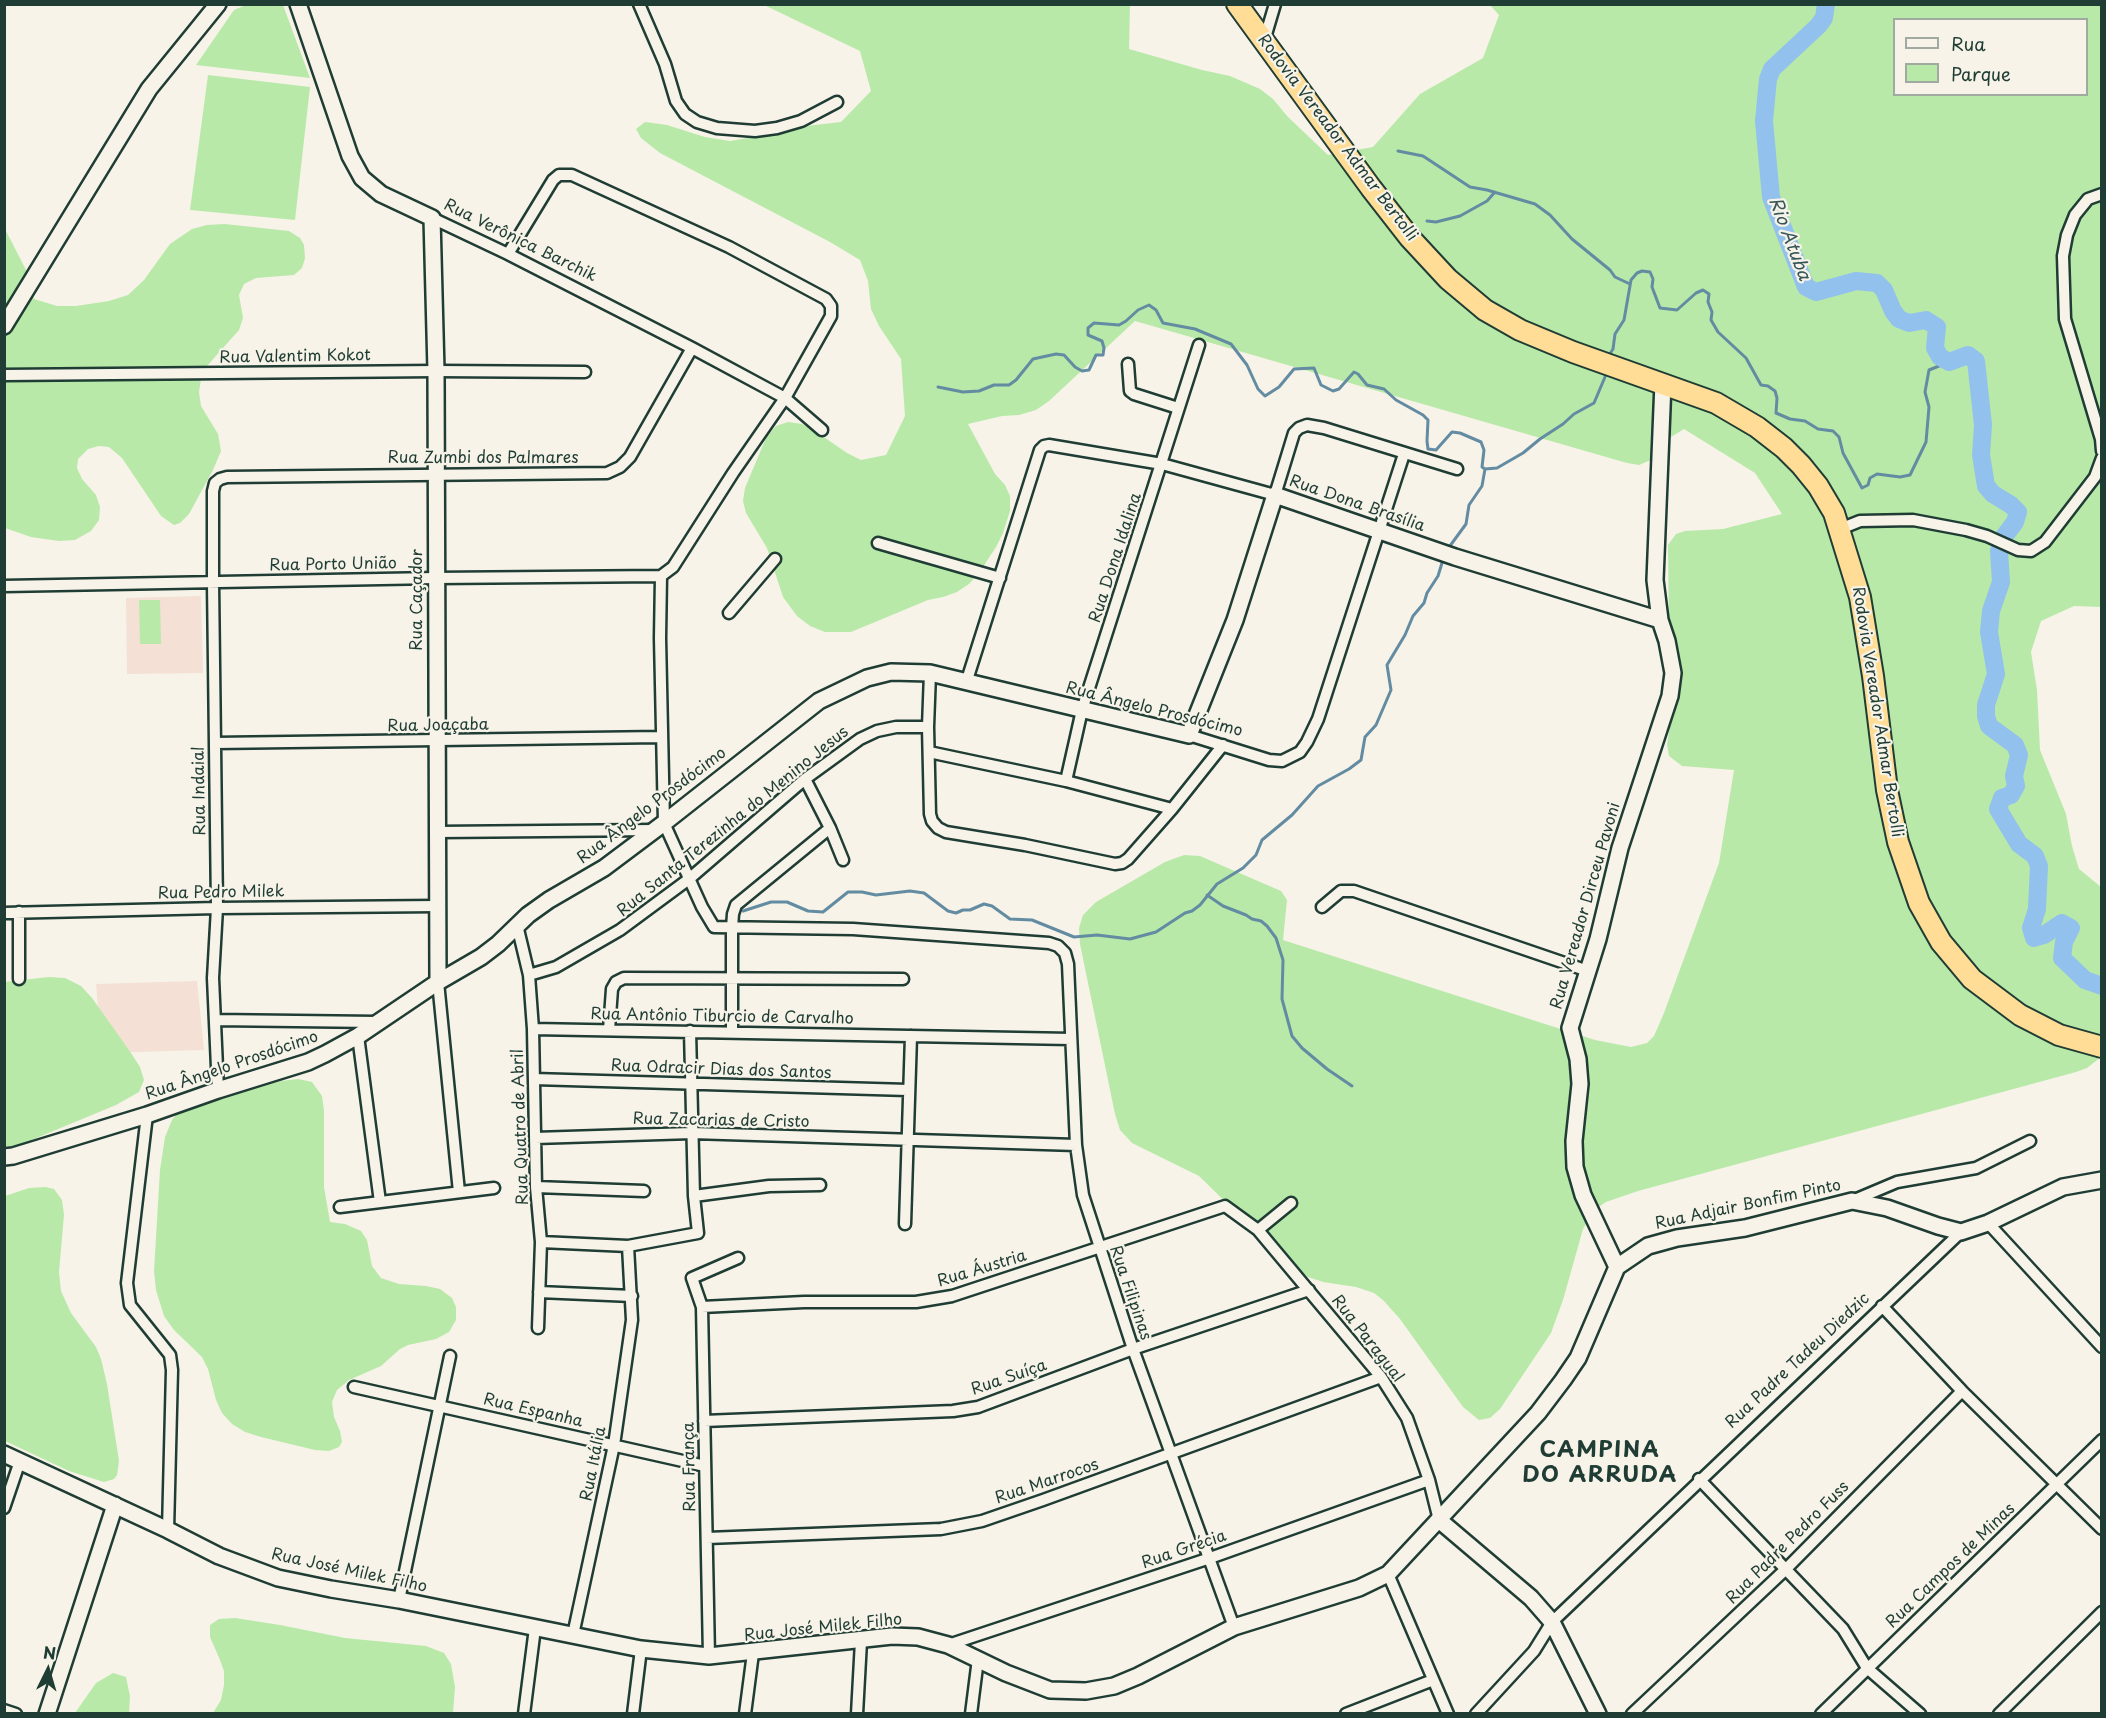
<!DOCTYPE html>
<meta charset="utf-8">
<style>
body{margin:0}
#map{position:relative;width:2106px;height:1718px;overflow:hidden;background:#f7f3e8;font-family:"Playpen Sans",sans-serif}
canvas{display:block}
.frame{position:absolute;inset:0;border:6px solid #1f3d34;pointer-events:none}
.legend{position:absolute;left:1893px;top:18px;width:195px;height:78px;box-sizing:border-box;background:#f7f3e8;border:2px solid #a1aaa0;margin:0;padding:8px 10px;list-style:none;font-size:18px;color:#1f3d34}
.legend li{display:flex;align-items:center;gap:12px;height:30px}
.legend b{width:30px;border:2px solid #a1aaa0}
.north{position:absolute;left:18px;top:1640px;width:60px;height:60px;-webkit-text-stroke:4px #f7f3e8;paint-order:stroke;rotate:5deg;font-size:16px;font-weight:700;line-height:24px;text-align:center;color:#1f3d34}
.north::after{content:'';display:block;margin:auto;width:21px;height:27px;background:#1f3d34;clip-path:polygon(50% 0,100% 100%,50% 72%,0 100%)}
</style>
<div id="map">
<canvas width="2106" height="1718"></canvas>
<div class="frame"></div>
<ul class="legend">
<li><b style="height:8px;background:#f7f3e8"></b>Rua</li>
<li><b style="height:16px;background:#b8e9a9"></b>Parque</li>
</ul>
<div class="north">N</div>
</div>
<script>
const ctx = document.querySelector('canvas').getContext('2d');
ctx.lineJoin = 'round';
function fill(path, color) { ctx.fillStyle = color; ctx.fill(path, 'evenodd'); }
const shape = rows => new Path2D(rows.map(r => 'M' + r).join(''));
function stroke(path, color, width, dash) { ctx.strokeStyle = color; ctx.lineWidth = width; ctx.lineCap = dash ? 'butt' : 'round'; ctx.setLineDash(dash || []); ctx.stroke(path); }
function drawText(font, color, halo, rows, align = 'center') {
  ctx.font = font + ' "Playpen Sans",sans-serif'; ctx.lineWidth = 4.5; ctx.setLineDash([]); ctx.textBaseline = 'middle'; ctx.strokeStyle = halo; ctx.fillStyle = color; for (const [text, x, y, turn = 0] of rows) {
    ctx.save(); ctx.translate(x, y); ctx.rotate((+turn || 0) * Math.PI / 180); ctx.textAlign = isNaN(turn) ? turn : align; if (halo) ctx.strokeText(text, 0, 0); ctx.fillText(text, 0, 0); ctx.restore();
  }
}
fill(shape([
 [201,596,203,673,127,674,126,598],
 [197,981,204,1050,102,1053,96,984]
]), '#f4e0d4');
fill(shape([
 [246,5,283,5,310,78,196,65,234,10],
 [764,5,1130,5,1129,49,1202,70,1230,76,1260,89,1273,99,1288,117,1328,155,1373,147,1420,94,1483,58,1499,15,1490,5,2101,5,2101,607,2074,606,2041,621,2031,652,2037,690,2040,750,2066,814,2072,846,2079,869,2101,887,2101,1057,2087,1068,2076,1072,1638,1191,1606,1202,1594,1210,1583,1229,1563,1300,1551,1333,1500,1409,1490,1418,1479,1420,1463,1407,1400,1319,1383,1300,1374,1293,1356,1287,1323,1282,1308,1277,1288,1263,1199,1176,1132,1143,1120,1130,1115,1114,1080,944,1079,928,1083,915,1096,902,1165,862,1184,855,1200,856,1281,891,1287,900,1283,940,1595,1040,1631,1047,1647,1043,1654,1036,1664,1013,1719,863,1734,770,1682,766,1669,756,1667,744,1670,725,1668,545,1676,534,1685,531,1723,529,1782,514,1755,473,1684,429,1661,443,1651,460,1639,465,1627,463,1135,321,1049,401,1036,410,1019,415,1002,416,968,424,995,474,1005,485,1010,496,1010,511,1003,533,996,547,979,573,969,584,957,592,943,597,928,600,851,632,825,632,810,626,797,616,783,597,767,548,746,513,743,501,745,488,766,438,776,426,788,422,802,424,818,433,847,453,861,460,886,455,905,416,901,359,879,326,871,309,868,281,860,260,830,242,660,153,641,138,636,129,645,122,667,125,705,137,730,141,754,137,780,129,841,122,871,91,860,51],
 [1894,20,2086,20,2086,94,1894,94],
 [208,75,310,87,295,220,190,210],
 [225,224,289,231,300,238,304,245,305,258,302,268,294,275,256,278,244,284,239,295,243,318,239,330,207,366,201,379,199,392,201,406,218,434,221,451,213,470,189,514,180,523,174,525,161,516,122,458,109,447,99,446,88,449,78,459,77,468,82,479,96,495,100,507,99,520,91,531,75,540,59,541,31,537,5,528,4,227,26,270,34,299,57,306,76,306,109,301,128,295,144,280,170,244,192,229,207,225],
 [139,600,160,600,161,644,140,644],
 [49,977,65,978,81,986,92,998,131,1053,140,1067,144,1080,139,1092,116,1105,5,1151,4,982],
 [298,1079,312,1082,322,1096,324,1111,324,1187,330,1222,345,1224,361,1231,367,1240,372,1266,381,1278,399,1284,426,1286,440,1289,452,1298,456,1307,456,1320,449,1332,436,1339,408,1345,400,1349,381,1366,349,1380,337,1390,332,1402,334,1417,340,1431,342,1442,339,1447,329,1451,315,1450,261,1437,245,1432,232,1424,222,1413,216,1400,208,1369,202,1357,174,1330,164,1316,156,1290,154,1271,160,1170,165,1137,172,1120,182,1107,208,1098,233,1095,281,1081],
 [45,1187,54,1189,62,1200,64,1215,59,1272,61,1291,71,1313,96,1347,101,1359,107,1384,119,1461,117,1475,114,1479,104,1482,69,1471,5,1441,5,1196,29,1188],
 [235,1618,280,1625,345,1638,426,1646,444,1653,451,1664,455,1687,453,1713,213,1713,221,1700,224,1685,224,1671,220,1660,210,1637,210,1625,219,1619],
 [113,1673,126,1677,130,1696,129,1713,75,1713,96,1683]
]), '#b8e9a9');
stroke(shape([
 [1398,151,1423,156,1470,187,1487,190,1535,204,1550,215,1572,239,1610,270,1615,277,1630,284],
 [1427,221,1436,222,1460,216,1487,201,1495,192],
 [1608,357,1613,349,1615,334,1624,320,1631,280,1637,273,1642,271,1650,272,1653,279,1652,287,1660,308,1677,310,1696,293,1703,290,1709,294,1708,302,1712,312,1711,320,1718,332,1746,358,1761,385,1768,386,1775,391,1777,398,1776,413,1790,419,1805,421,1818,429,1833,431,1839,437,1843,453,1862,488,1868,485,1870,478,1877,474,1900,477,1910,475,1926,442,1929,407,1925,392,1929,370,1949,362],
 [938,387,963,392,979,391,994,385,1009,385,1016,380,1033,359,1056,354,1064,355,1075,367,1082,371,1089,370,1096,355,1103,355,1104,348,1102,341,1088,335,1088,328,1094,323,1119,325,1126,321,1138,310,1149,305,1156,310,1163,323,1195,329,1231,344,1247,365,1258,389,1265,396,1279,387,1294,369,1314,368,1321,385,1333,391,1339,389,1354,372,1358,374,1367,385,1384,389,1396,400,1423,415,1428,420,1427,441,1428,449,1436,450,1452,432,1460,433,1481,442,1484,450,1482,467,1485,469,1482,486,1469,505,1466,524,1447,550],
 [1485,469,1497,468,1523,453,1540,439,1563,424,1574,414,1594,403,1605,377],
 [1207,895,1223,906,1246,915,1252,919,1261,921,1267,926,1276,938,1283,960,1282,999,1292,1036,1302,1048,1327,1069,1352,1086],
 [743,911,771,902,787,902,808,911,823,912,848,892,862,892,876,895,910,891,924,893,948,911,956,913,963,910,970,910,984,904,992,906,1010,919,1032,920,1074,937,1097,935,1130,939,1156,932,1185,913,1192,911,1200,905,1217,884,1243,868,1256,855,1262,840,1292,815,1318,786,1349,769,1361,760,1365,737,1376,725,1391,690,1387,665,1405,635,1413,616,1424,603,1427,593,1438,576,1442,563]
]), '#638ca2', 3);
stroke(shape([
 [1826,4,1824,18,1818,26,1772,69,1768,79,1764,121,1771,197,1806,287,1816,292,1856,281,1877,283,1884,290,1893,311,1899,319,1909,323,1926,320,1937,327,1935,348,1940,357,1949,362,1968,355,1976,361,1983,425,1981,455,1986,486,1993,494,2011,505,2018,512,2015,522,2003,538],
 [1999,551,2001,582,1991,611,1989,632,1996,674,1986,705,1986,716,1989,726,2015,745,2019,755,2014,776,2016,786,2011,795,2002,798,1998,809,2019,844,2035,856,2039,866,2037,909,2031,928,2034,938,2044,935,2062,923,2071,928,2064,942,2062,958,2085,980,2102,986]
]), '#91c1ec', 18);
const street = shape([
 [639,4,665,64,676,101,685,114,697,122,717,128,755,131,777,128,801,121,837,102],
 [1264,41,1275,4],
 [2102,194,2088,199,2075,215,2067,235,2063,256,2065,319,2101,439,2102,451],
 [432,218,508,254,692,348,785,398,822,430],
 [508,254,553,180,559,175,572,175,729,247,826,299,831,306,831,316,785,398,733,473,673,567,661,576],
 [1128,364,1130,391,1134,394,1178,408],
 [4,375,436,371,585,372],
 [1840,529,1860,521,1913,520,1966,530,1987,536,2018,550,2031,551,2045,542,2095,477,2102,458],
 [878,543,1000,578],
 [661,576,660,638,664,823,702,907,714,927,853,929,1049,943,1058,946,1065,953,1068,964,1076,1145,1083,1195,1133,1349,1234,1627],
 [4,586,435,578,661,576],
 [729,613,775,559],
 [930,673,928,727,930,814,932,821,938,828,946,832,1025,845,1115,864,1122,863,1128,859,1172,809,1223,745],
 [967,680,1040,450,1044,446,1049,445,1162,464,1275,495,1294,433,1299,428,1307,425,1324,428,1457,469],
 [1189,735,1269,760,1282,761,1300,752,1307,742,1318,719,1404,454],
 [215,743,661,737],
 [929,752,1066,781,1172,809],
 [805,779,830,828,843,860],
 [1066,781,1082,710,1199,345],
 [438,832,654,830],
 [1322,907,1341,891,1354,891,1588,971],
 [19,912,19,979],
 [4,913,217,908,438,906],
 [517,925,529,975,533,1029,536,1187,541,1242,538,1328],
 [529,975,556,967,620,930,689,879,805,779,860,739,877,731,896,727,928,727],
 [438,982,459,1192],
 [215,1020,376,1022],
 [533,1029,1071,1039],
 [609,1030,612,989,616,982,624,978,903,979],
 [732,1031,732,928,733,914,736,905,830,828],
 [358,1036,380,1202],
 [534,1079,908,1090],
 [218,1090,213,978,217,908,213,583,213,491,215,483,220,479,227,477,607,473,620,467,630,457,692,348],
 [147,1115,127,1283,130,1305,170,1355,172,1370,168,1530],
 [535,1138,692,1133,1076,1145],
 [536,1187,644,1191],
 [694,1196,769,1186,820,1185],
 [1852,1201,1897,1182,1976,1168,2030,1141],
 [340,1207,494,1188],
 [1988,1223,2102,1347],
 [905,1224,911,1036],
 [1258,1230,1291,1203],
 [541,1242,628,1246,698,1233,694,1196,690,1031],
 [539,1292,632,1296],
 [1882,1306,1962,1391,2102,1529],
 [702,1307,804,1302,916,1302,952,1296,1225,1206,1258,1230,1381,1377,1407,1418,1429,1480,1439,1520],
 [354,1387,705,1466],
 [704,1421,953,1411,978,1407,1133,1349,1309,1290],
 [1699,1479,1843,1629,1867,1668,1920,1714],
 [4,1508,20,1461],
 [707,1538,941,1529,982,1521,1043,1500,1381,1377],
 [1388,1574,1448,1714],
 [399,1600,450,1356],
 [573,1635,614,1445,632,1320,628,1246],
 [948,1645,1210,1558,1429,1480],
 [709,1656,702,1307,692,1278,738,1258],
 [4,1710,16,1714],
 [524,1714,535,1628],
 [633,1714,641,1649],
 [745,1714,753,1653],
 [857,1714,861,1641],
 [971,1714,978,1659],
 [1346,1714,1433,1680],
 [1476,1714,1534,1651,1552,1622,1961,1232],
 [1632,1714,1786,1569,1962,1391],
 [1821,1714,2102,1440],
 [1999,1714,2102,1612]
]);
const secondary = shape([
 [298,4,350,156,362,178,381,194,432,218,436,371,438,982],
 [4,326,149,89,218,4],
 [4,1157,13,1156,147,1115,218,1090,308,1062,325,1054,358,1036,438,982,481,957,498,944,528,915,549,900,604,868,664,823,819,701,867,678,891,672,930,673,1189,735,1235,620,1275,495,1455,557,1660,620],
 [1617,1267,1583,1195,1575,1167,1574,1141,1580,1084,1578,1059,1570,1028,1598,939,1620,848,1670,696,1673,673,1667,641,1660,620,1655,580,1663,383],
 [4,1454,168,1530,219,1556,278,1578,331,1589,399,1600,641,1649,709,1656,892,1636,918,1637,948,1645,1006,1673,1050,1690,1086,1691,1114,1686,1138,1676,1234,1627,1359,1588,1388,1574,1538,1413,1563,1380,1578,1358,1617,1267,1648,1246,1677,1238,1745,1228,1852,1201,1887,1208,1938,1226,1961,1232,1988,1223,2063,1187,2102,1180],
 [1439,1520,1531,1598,1552,1622,1598,1714],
 [47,1714,115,1505]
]);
const highway = shape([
 [1237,4,1371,188,1410,238,1448,279,1485,310,1520,330,1573,352,1716,403,1757,427,1784,448,1801,465,1818,486,1834,513,1860,597,1873,676,1887,790,1898,842,1919,903,1941,942,1972,979,2020,1015,2059,1035,2102,1047]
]);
stroke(street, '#1f3d34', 15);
stroke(secondary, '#1f3d34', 20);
stroke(highway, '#1f3d34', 24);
stroke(street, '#f7f3e8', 10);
stroke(secondary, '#f7f3e8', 15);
stroke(highway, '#ffdd96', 20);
drawText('16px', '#1f3d34', '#f7f3e8', [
 ["Rodovia Vereador Admar Bertolli",1337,138,53],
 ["Rua Verônica Barchik",520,241,26],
 ["Rua Valentim Kokot",295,357,-1],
 ["Rua Zumbi dos Palmares",483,459],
 ["Rua Dona Brasília",1357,504,19],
 ["Rua Dona Idalina",1116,558,-72],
 ["Rua Porto União",333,565,-1],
 ["Rua Caçador",418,600,-90],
 ["Rua Ângelo Prosdócimo",1154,710,14],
 ["Rodovia Vereador Admar Bertolli",1877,712,81],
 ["Rua Joaçaba",438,726,-1],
 ["Rua Indaial",200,791,-91],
 ["Rua Ângelo Prosdócimo",652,806,-37],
 ["Rua Santa Terezinha do Menino Jesus",733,822,-39],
 ["Rua Pedro Milek",221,893,-1],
 ["Rua Vereador Dirceu Pavoni",1586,906,-74],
 ["Rua Antônio Tiburcio de Carvalho",722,1017,1],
 ["Rua Ângelo Prosdócimo",232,1066,-19],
 ["Rua Odracir Dias dos Santos",721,1070,2],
 ["Rua Zacarias de Cristo",721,1121,1],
 ["Rua Quatro de Abril",521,1127,-92],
 ["Rua Adjair Bonfim Pinto",1748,1205,-12],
 ["Rua Áustria",982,1269,-17],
 ["Rua Filipinas",1130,1293,71],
 ["Rua Paragual",1367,1339,52],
 ["Rua Padre Tadeu Diedzic",1798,1361,-43],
 ["Rua Suíça",1009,1378,-19],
 ["Rua Espanha",533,1411,13],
 ["Rua Itália",594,1464,-79],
 ["Rua França",690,1467,-91],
 ["Rua Marrocos",1047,1482,-19],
 ["Rua Padre Pedro Fuss",1788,1543,-45],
 ["Rua Grécia",1184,1550,-19],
 ["Rua Campos de Minas",1951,1566,-44],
 ["Rua José Milek Filho",349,1571,12],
 ["Rua José Milek Filho",823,1628,-6]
]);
drawText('italic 18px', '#365759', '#f7f3e8', [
 ["Rio Atuba",1789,239,69]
]);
ctx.letterSpacing = '1.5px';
drawText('bold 22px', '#1f3d34', '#f7f3e8', [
 ["CAMPINA",1600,1451],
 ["DO ARRUDA",1600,1476]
]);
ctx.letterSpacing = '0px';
</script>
